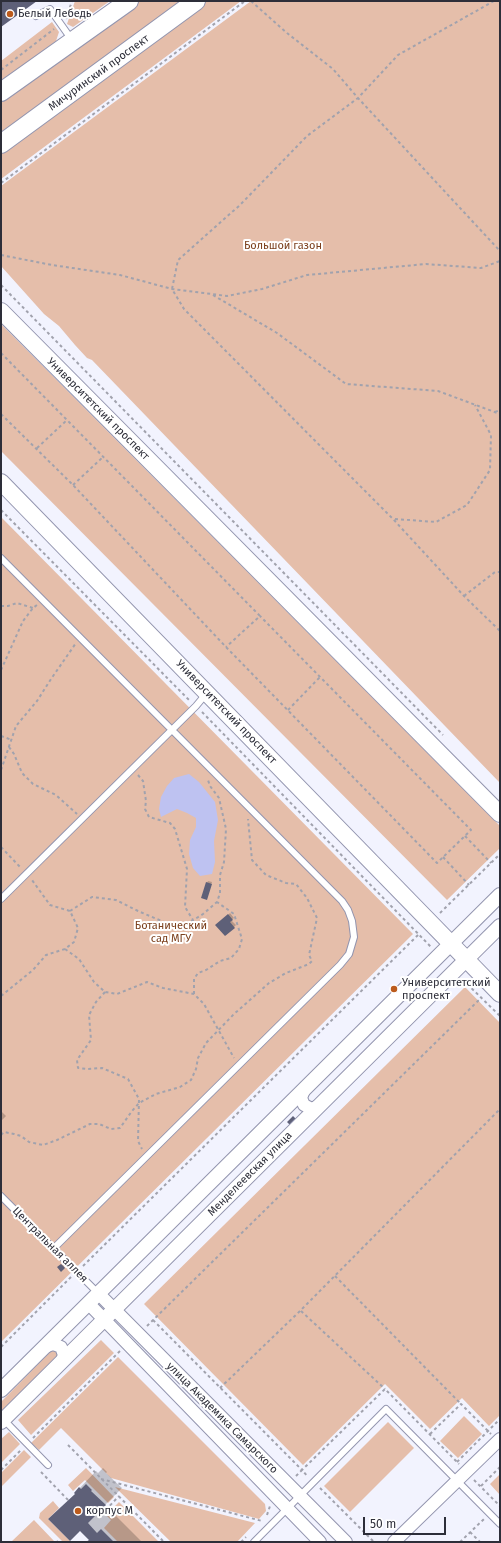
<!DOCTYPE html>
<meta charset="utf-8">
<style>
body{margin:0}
#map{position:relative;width:501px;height:1543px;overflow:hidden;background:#f2f3fe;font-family:"Fira Sans",sans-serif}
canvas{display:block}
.frame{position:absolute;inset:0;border:2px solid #2d2e39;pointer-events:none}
.scale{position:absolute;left:363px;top:1517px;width:83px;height:18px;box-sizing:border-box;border:2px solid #2d2e39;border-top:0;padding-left:5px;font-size:12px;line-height:14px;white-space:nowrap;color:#2d2e39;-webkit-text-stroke:3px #fff;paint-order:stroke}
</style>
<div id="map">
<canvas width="501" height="1543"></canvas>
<div class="frame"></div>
<div class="scale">50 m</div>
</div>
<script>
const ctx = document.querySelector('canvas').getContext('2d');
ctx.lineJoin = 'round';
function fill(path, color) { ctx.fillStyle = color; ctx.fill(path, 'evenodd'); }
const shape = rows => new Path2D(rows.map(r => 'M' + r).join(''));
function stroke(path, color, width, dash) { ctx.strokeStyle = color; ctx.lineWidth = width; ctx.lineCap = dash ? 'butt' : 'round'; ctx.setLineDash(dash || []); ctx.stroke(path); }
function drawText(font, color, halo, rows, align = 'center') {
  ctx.font = font + ' "Fira Sans",sans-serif'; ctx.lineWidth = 4; ctx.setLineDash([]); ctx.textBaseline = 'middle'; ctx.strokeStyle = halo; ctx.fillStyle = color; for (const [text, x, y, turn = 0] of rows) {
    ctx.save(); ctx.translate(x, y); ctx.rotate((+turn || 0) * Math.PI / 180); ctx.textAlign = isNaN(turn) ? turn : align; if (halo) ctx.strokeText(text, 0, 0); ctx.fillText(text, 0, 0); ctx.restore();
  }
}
fill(shape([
 [75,1,110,1,73,27,67,24],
 [137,1,184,1,1,136,1,101],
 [205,1,241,1,1,179,1,151],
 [251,1,500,1,500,783,92,360,87,358,75,345,59,326,44,314,1,266,1,186],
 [52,22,59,32,56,41,1,82,1,61],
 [1,324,500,826,500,848,447,900,1,451],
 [1,517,413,934,1,1342],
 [465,987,500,1023,500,1415,489,1426,462,1398,430,1429,385,1384,303,1465,144,1304],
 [101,1340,114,1353,31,1435,18,1420],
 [54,1350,58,1353,58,1358,1,1416,1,1402,51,1351],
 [118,1357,265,1504,266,1511,259,1519,111,1478,61,1428,39,1450,31,1443],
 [464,1416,482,1434,458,1458,440,1441],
 [388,1422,414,1448,350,1512,324,1486],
 [9,1432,20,1444,1,1463,1,1439],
 [24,1450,31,1457,1,1487,1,1473],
 [86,1468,114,1497,108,1503,85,1480,73,1491,68,1485],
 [500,1474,500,1495,490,1484],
 [115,1487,255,1523,237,1542,171,1542],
 [53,1501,59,1508,48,1519,70,1541,69,1542,63,1542,39,1518,40,1513],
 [119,1502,159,1542,118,1542,104,1528,111,1520,106,1515],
 [34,1520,54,1541,11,1542]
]), '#e5beaa');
fill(shape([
 [189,774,199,782,215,802,218,820,214,841,215,862,212,874,200,876,193,868,189,854,190,840,196,827,196,818,187,813,177,809,161,817,159,809,161,797,167,786,174,778]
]), '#bec2f1');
fill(shape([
 [208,881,212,882,207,898,207,883],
 [230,913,234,918,231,920,236,925,226,935,217,926],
 [1,1111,6,1116,1,1121],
 [63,1263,66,1266,62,1270,59,1267],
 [103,1468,107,1472,106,1473,122,1488,101,1509,112,1519,116,1516,142,1542,87,1542,90,1540,75,1493,96,1471,98,1473]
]), '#0003');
fill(shape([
 [1,1,37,1,1,27],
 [206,882,212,884,207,900,201,898],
 [228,914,233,920,230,922,235,928,225,936,215,925],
 [293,1116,297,1120,291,1126,287,1122],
 [61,1264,65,1268,61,1272,57,1267],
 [86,1484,92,1490,91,1491,106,1505,88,1523,97,1533,101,1529,114,1542,86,1542,89,1540,80,1531,70,1541,48,1519,75,1494,74,1493,79,1487,81,1489]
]), '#5e6078');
const service = shape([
 [36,16,50,9,72,40],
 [1,558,342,901,348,910,352,921,354,937,349,954,340,965,54,1248],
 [1,899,196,706,206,694],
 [1,1196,99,1294],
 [4,1420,48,1465],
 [254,1542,386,1409,500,1524]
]);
const minor = shape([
 [304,1090,301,1098,304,1105,312,1109,320,1105],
 [99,1294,346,1542],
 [89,1304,320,1542],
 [45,1347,53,1344,61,1347,64,1355,61,1363],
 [394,1542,500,1439]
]);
const tertiary = shape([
 [1,1390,500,895],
 [1,1422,500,926]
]);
const secondary = shape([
 [1,311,500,814],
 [1,482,500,994]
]);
const primary = shape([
 [1,92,129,1],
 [1,144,196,1]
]);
stroke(service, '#9395af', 8);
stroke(minor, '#9395af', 14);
stroke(tertiary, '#9395af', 16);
stroke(secondary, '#9395af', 18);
stroke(primary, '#9395af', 20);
stroke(shape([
 [251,1,287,33,333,69,358,98,500,251],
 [494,1,398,55,358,98,307,136,240,205,178,260,172,289,184,309,393,519,464,596,500,631],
 [66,19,72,1],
 [1,70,54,29],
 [1,183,245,1],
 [1,255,52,265,120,275,172,289,227,296,262,289,307,275,426,264,481,268,500,261],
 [1,285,443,735],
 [213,295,277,333,346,384,438,391,500,414],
 [1,353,260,616,226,647],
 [495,412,500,410],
 [1,414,73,485,226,647,437,863,471,830,260,616],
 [37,448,67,420],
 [73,485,103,457],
 [1,510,190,701],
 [395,519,436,522,467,505,490,470,491,435,475,405],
 [464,596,495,572,500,572],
 [1,606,8,606,17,603,33,608],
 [1,670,23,621,33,608,37,605],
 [288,710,320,677],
 [202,712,431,947],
 [1,736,12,740],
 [9,747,14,754,22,773,33,784,56,795,77,814],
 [1,770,16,726,37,701,51,679,76,643],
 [138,775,143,781,146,801,145,809,149,817,170,823,175,829,187,869,185,907,193,920],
 [465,836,491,863],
 [1,847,21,868],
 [443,857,469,885],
 [70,911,92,897,116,900,138,911,164,922,184,926,203,914,217,902,220,893,220,875,224,862,226,829,219,798,210,786,208,780],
 [440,913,500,854],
 [65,949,79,959,94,982,105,992,117,994,147,982,163,988,194,994,204,1004,234,1058],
 [463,980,500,1016],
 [105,992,96,1002,89,1015,91,1040,77,1060,78,1068,88,1069,102,1068,128,1079,139,1099,138,1141,142,1149],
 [194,994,194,979,198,973,206,970,220,961,231,958,239,949,242,939,234,914,217,902],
 [1,996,33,970,46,955,65,949,74,942,78,928,70,911,50,905,32,880],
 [1,1135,4,1132,14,1134,21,1136,29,1142,43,1145,57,1140,90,1124,99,1124,111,1129,120,1128,132,1111,139,1103,156,1094,180,1087,191,1080,196,1069,198,1058,206,1043,234,1014,269,983,286,973,309,964,312,961,309,955,317,918,307,898,296,884,286,883,266,875,252,860,248,819],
 [83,1266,420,933],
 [335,1276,461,1404],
 [301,1311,385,1389],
 [153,1320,302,1470,385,1389,459,1464],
 [147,1326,482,997],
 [1,1347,71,1277],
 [220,1388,300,1311,500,1109],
 [430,1434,461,1404,491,1434],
 [33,1438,120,1351],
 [68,1445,164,1542],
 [457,1462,500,1419],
 [1,1470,21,1450],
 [41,1472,69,1501],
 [296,1476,302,1470,308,1477],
 [101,1479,262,1521],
 [474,1480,500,1506],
 [481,1486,500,1467],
 [320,1488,374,1542],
 [98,1513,100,1516,119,1496],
 [267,1515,270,1506],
 [470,1532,480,1542],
 [57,1542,58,1541],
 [241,1542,246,1537],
 [460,1542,484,1519]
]), '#a1a2ad', 2, [3, 3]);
stroke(service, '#fff', 6);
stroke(minor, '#fff', 12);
stroke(tertiary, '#fff', 14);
stroke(secondary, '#fff', 16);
stroke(primary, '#fff', 18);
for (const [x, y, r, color] of [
 [10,14,4,"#bc5b1c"],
 [394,989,4,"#bc5b1c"],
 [78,1511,4,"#bc5b1c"]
]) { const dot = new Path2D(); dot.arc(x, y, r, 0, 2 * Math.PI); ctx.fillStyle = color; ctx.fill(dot); stroke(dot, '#fff', 1.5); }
drawText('11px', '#2d2e39', '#fff', [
 ["Белый Лебедь",18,14],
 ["Университетский",402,983],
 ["проспект",402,996],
 ["корпус М",86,1511]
], 'left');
drawText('11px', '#2d2e39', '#fff', [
 ["Мичуринский проспект",99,73,-36],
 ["Университетский проспект",98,409,45],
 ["Университетский проспект",226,712,46],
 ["Менделеевская улица",250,1174,-45],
 ["Центральная аллея",50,1245,45],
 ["улица Академика Самарского",222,1418,45]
]);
drawText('11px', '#7b3f1c', '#fff', [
 ["Большой газон",283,246],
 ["Ботанический",171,926],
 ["сад МГУ",171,939]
]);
</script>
